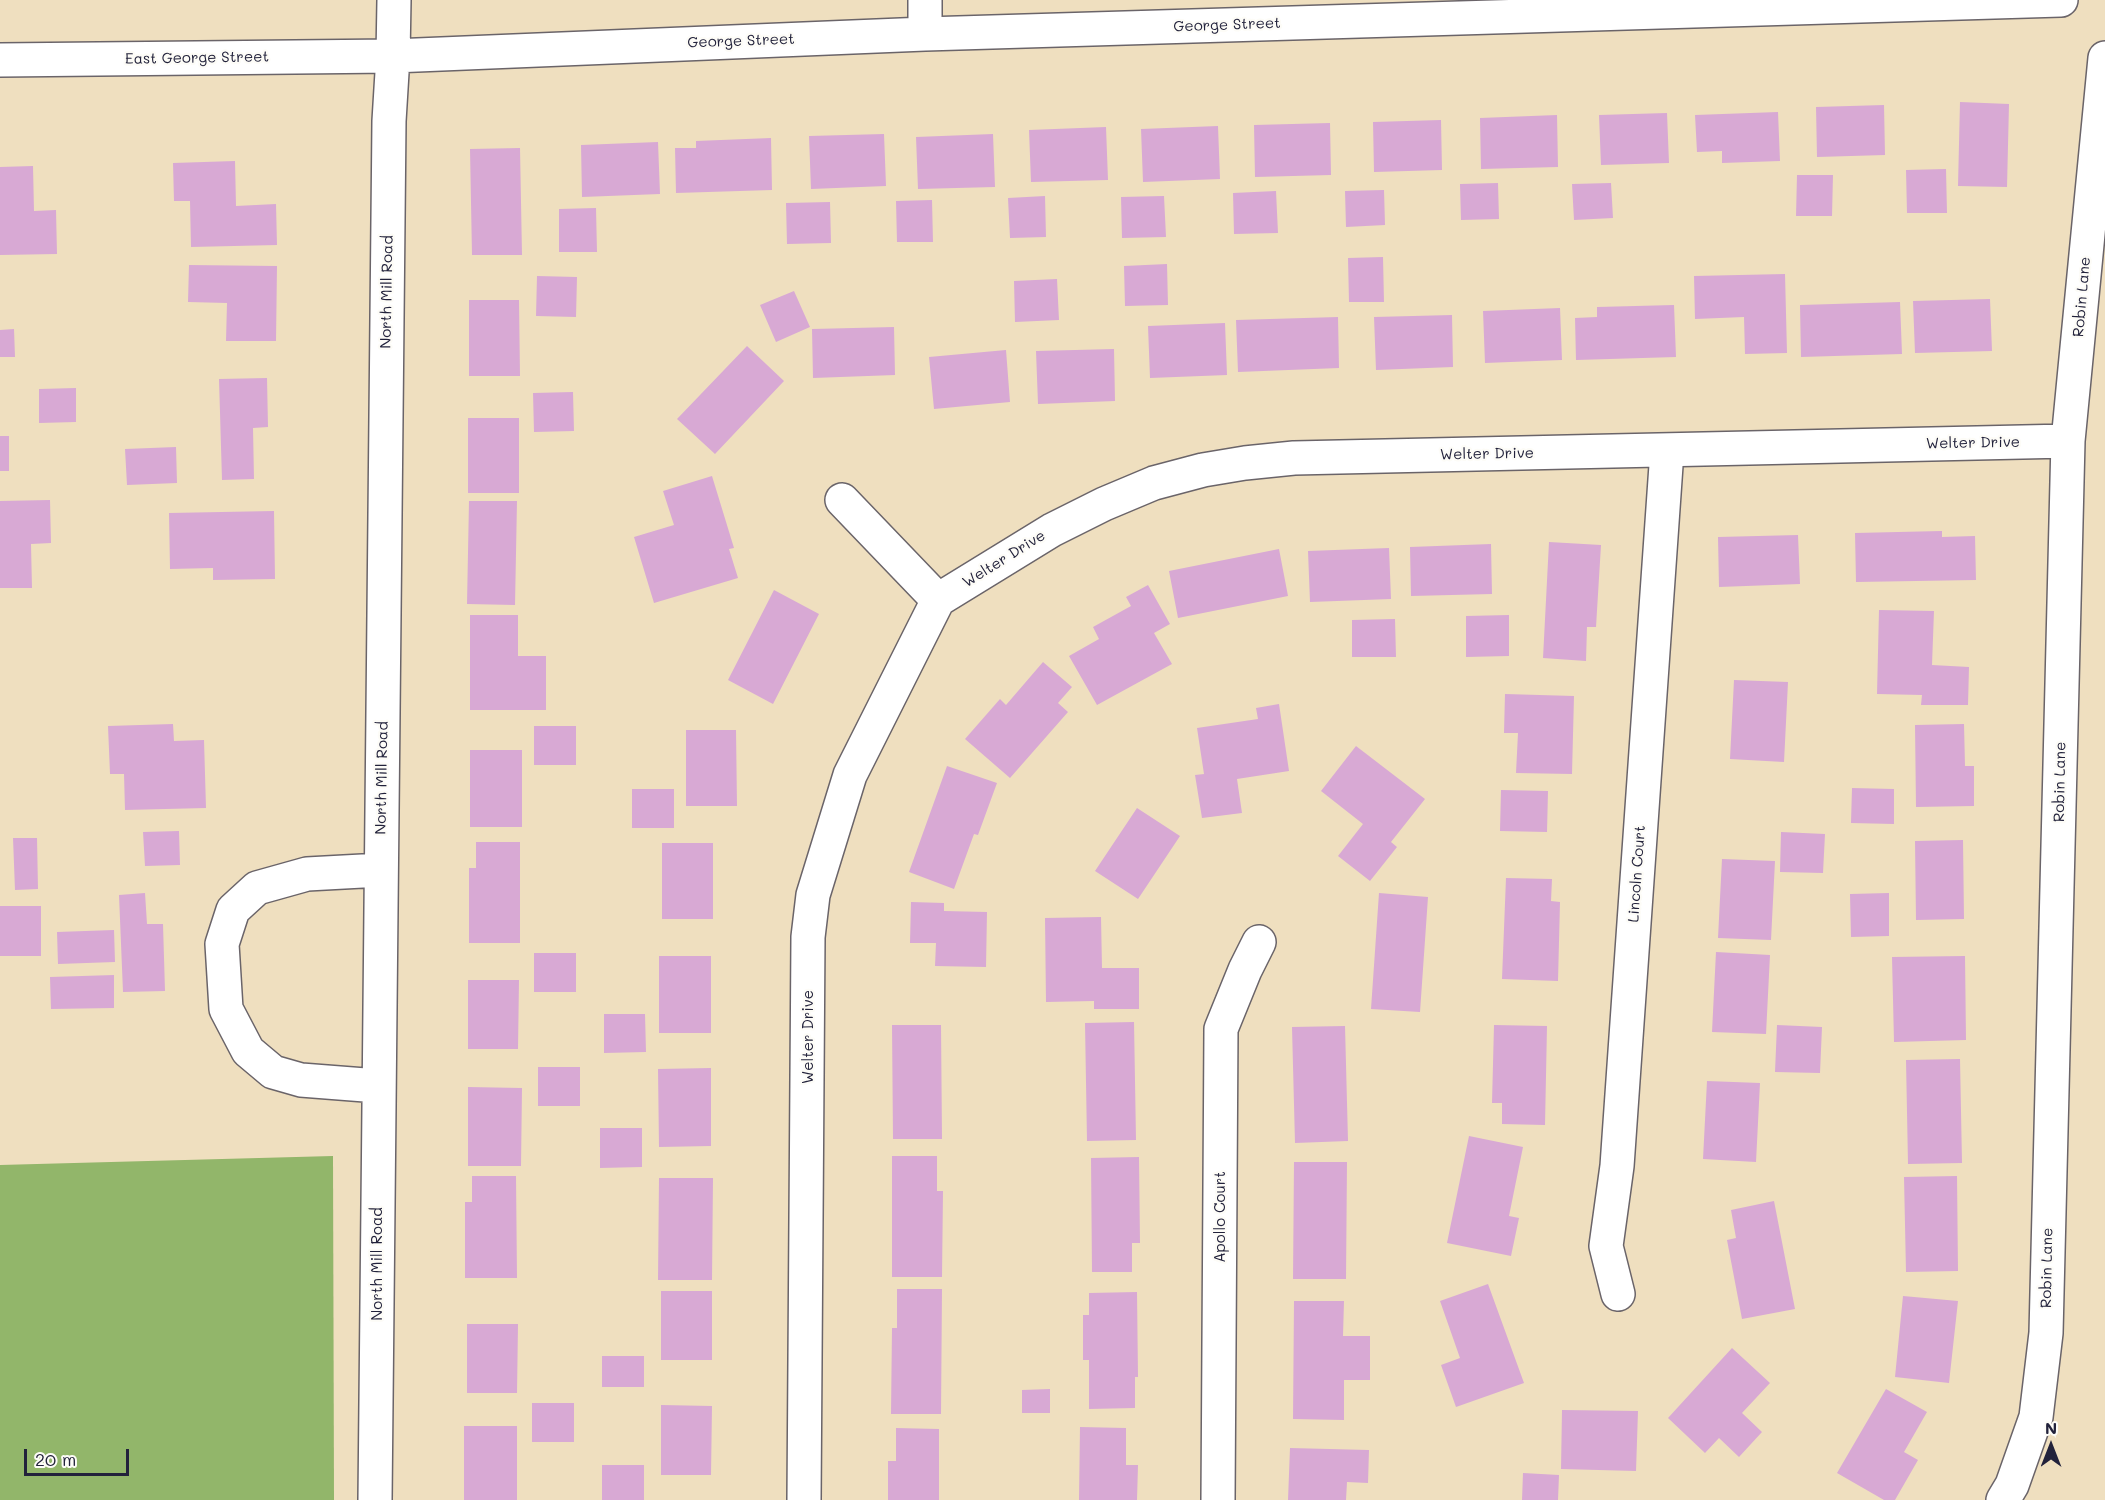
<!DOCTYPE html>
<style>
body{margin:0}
#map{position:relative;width:2105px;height:1500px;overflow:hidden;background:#efdfbf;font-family:Mali,sans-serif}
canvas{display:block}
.north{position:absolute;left:2021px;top:1416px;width:60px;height:60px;-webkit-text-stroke:4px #fdfcf7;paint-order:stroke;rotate:0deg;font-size:16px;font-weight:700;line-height:24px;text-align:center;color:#22223b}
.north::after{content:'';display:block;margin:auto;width:21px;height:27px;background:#22223b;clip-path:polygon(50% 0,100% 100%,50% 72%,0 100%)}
.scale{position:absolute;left:24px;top:1449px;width:105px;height:27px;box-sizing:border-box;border:3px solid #22223b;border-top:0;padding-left:8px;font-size:18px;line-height:21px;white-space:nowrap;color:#22223b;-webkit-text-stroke:4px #fdfcf7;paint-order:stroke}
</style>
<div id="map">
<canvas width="2105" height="1500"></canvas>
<div class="north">N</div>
<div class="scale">20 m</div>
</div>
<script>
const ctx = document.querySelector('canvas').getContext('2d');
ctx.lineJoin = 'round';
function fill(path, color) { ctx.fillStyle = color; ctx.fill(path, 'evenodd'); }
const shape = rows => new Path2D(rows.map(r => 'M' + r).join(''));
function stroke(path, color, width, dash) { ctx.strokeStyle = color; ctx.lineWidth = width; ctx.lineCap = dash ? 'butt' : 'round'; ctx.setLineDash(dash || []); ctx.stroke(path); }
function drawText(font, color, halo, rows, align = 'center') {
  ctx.font = font + ' Mali,sans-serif'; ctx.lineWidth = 4.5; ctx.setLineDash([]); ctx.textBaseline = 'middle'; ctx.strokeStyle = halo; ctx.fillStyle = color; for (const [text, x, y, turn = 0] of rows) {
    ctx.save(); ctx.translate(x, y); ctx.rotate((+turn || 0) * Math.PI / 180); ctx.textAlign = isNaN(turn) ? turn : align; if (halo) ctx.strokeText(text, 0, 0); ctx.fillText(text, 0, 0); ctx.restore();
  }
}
fill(shape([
 [333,1156,334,1500,0,1500,0,1165]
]), '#92b66a');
fill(shape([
 [1960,102,2009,104,2007,187,1958,186],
 [1884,105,1885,155,1817,157,1816,107],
 [1778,112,1780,161,1722,163,1722,151,1697,152,1695,115],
 [1667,113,1669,163,1601,165,1599,115],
 [1557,115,1558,167,1481,169,1480,118],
 [1441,120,1442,170,1374,172,1373,122],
 [1330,123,1331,175,1255,177,1254,125],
 [1218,126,1220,179,1143,182,1141,129],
 [1106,127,1108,180,1031,182,1029,130],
 [884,134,886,186,811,189,809,136],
 [993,134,995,187,918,189,916,137],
 [771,138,772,190,676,193,675,148,696,148,696,141],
 [658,142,660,194,582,197,581,145],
 [520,148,522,255,472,255,470,149],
 [235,161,236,206,276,204,277,245,191,247,190,201,174,201,173,163],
 [33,166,34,211,56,210,57,254,0,255,0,167],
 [1946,169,1947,213,1907,213,1906,170],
 [1797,175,1833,175,1832,216,1796,216],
 [1498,183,1499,219,1461,220,1460,184],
 [1611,183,1613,218,1574,220,1572,184],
 [1384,190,1385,225,1346,227,1345,191],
 [1276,191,1278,233,1234,234,1233,193],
 [1045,196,1046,237,1010,238,1008,198],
 [1164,196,1166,237,1122,238,1121,197],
 [932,200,933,242,897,242,896,201],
 [830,202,831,243,787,244,786,203],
 [596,208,597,252,559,252,559,209],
 [1383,257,1384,302,1349,302,1348,258],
 [1167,264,1168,305,1125,306,1124,266],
 [189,265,277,266,276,341,226,341,227,303,188,302],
 [1785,274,1787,353,1745,354,1744,317,1695,319,1694,276],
 [537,276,577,277,576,317,536,316],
 [1057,279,1059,320,1015,322,1014,281],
 [794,291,810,327,776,342,760,305],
 [1990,299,1992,351,1915,353,1913,301],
 [469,300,519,300,520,376,469,376],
 [1900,302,1902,354,1801,357,1800,305],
 [1674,305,1676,357,1576,360,1575,318,1597,317,1597,307],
 [1560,308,1562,360,1485,363,1483,311],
 [1452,315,1453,367,1376,370,1374,317],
 [1338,317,1339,368,1238,372,1236,320],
 [1225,323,1227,375,1150,378,1148,326],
 [894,327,895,375,813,378,812,329],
 [14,329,15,357,0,357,0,330],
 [747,346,784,381,715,454,677,419],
 [1114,349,1115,401,1038,404,1036,351],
 [1006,350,1010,402,934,409,929,357],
 [267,378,268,427,253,428,254,479,222,480,219,379],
 [76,388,76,422,39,423,39,389],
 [573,392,574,431,534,432,533,393],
 [468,418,519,418,519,493,468,493],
 [0,436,9,436,9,471,0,471],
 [176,447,177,483,127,485,125,449],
 [712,476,734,548,729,549,738,578,654,603,634,537,674,525,663,491],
 [50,500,51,543,31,544,32,588,0,588,0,501],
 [469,501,517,501,515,605,467,604],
 [274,511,275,579,213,580,213,568,170,569,169,513],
 [1942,531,1942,537,1975,536,1976,580,1856,582,1855,533],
 [1798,535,1800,584,1719,587,1718,537],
 [1549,542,1601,545,1596,627,1587,627,1586,661,1543,658],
 [1491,544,1492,594,1411,596,1410,547],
 [1389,548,1391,599,1310,602,1308,551],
 [1279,549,1288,596,1178,618,1169,571],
 [1148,585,1170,624,1154,633,1172,664,1097,705,1069,656,1099,639,1093,627,1131,606,1126,597],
 [774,590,819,614,773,704,728,680],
 [1879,610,1934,611,1932,665,1969,667,1968,705,1921,705,1922,695,1877,694],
 [470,615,518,615,518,656,546,656,546,710,470,710],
 [1509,615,1509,656,1466,657,1466,616],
 [1395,619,1396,657,1352,657,1352,620],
 [1043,662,1072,687,1058,703,1068,712,1010,778,965,739,1000,699,1006,705],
 [1734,680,1788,682,1784,762,1730,759],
 [1505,694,1574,696,1572,774,1516,773,1518,733,1504,733],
 [1279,704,1289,771,1237,779,1242,813,1202,818,1195,775,1204,774,1197,728,1258,719,1256,708],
 [173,724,174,741,204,740,206,808,125,810,124,774,110,774,108,726],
 [1964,724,1965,766,1974,766,1974,806,1916,807,1915,725],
 [534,726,576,726,576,765,534,765],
 [686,730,736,730,737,806,686,806],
 [1356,746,1425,799,1391,842,1397,847,1370,881,1338,856,1363,824,1321,791],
 [470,750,522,750,522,827,470,827],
 [947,766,997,783,978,835,974,834,954,889,909,872],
 [1852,788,1894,789,1894,824,1851,823],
 [632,789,674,789,674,828,632,828],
 [1501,790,1548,791,1547,832,1500,831],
 [1137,808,1180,836,1138,899,1095,871],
 [179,831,180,865,145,866,143,832],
 [1781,832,1825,834,1823,873,1780,872],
 [13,838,37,838,38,889,15,890],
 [1963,840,1964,919,1916,920,1915,841],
 [476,842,520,842,520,943,469,943,469,868,476,868],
 [662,843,713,843,713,919,662,919],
 [1722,859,1775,861,1771,940,1718,938],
 [1506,878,1552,879,1551,901,1560,902,1558,981,1502,979],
 [145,893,147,924,163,924,165,991,123,992,119,895],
 [1379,893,1428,897,1420,1012,1371,1009],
 [1889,893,1889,936,1851,937,1850,894],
 [911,902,944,903,944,911,987,912,986,967,935,966,936,943,910,943],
 [0,906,41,906,41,956,0,956],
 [1101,917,1102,968,1139,968,1139,1009,1094,1009,1094,1001,1046,1002,1045,918],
 [114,930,115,962,58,964,57,932],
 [1716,952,1770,955,1766,1034,1712,1032],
 [534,953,576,953,576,992,534,992],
 [659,956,711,956,711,1033,659,1033],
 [1965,956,1966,1040,1894,1042,1892,957],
 [114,975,114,1008,51,1009,50,977],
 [468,980,519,980,518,1049,468,1049],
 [604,1014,645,1014,646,1052,604,1053],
 [1134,1022,1136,1140,1087,1141,1085,1023],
 [892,1025,941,1025,942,1139,893,1139],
 [1494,1025,1547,1026,1545,1125,1502,1124,1502,1103,1492,1103],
 [1777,1025,1822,1027,1820,1073,1775,1072],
 [1345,1026,1348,1141,1295,1143,1292,1027],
 [1960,1059,1962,1163,1908,1164,1906,1060],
 [538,1067,580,1067,580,1106,538,1106],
 [711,1068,711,1146,659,1147,658,1069],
 [1707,1081,1760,1083,1756,1162,1703,1159],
 [468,1087,522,1088,521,1166,468,1166],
 [600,1128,642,1128,642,1167,600,1168],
 [1469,1136,1523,1147,1509,1216,1519,1218,1511,1256,1447,1243],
 [892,1156,937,1156,937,1191,943,1191,942,1277,892,1277],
 [1139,1157,1140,1243,1132,1243,1132,1272,1092,1272,1091,1158],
 [1294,1162,1347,1162,1346,1279,1293,1279],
 [472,1176,516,1176,517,1278,465,1278,465,1202,472,1202],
 [1957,1176,1958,1271,1906,1272,1904,1177],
 [659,1178,713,1178,712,1280,658,1280],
 [1774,1201,1795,1309,1742,1319,1727,1240,1736,1238,1731,1210],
 [1488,1284,1524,1383,1456,1407,1441,1365,1460,1358,1440,1301],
 [897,1289,942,1289,941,1414,891,1414,892,1328,897,1328],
 [661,1291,712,1291,712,1360,661,1360],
 [1137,1292,1138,1377,1135,1377,1135,1408,1089,1409,1089,1360,1083,1360,1083,1315,1089,1315,1089,1293],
 [1903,1296,1958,1301,1949,1383,1895,1377],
 [1294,1301,1344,1301,1343,1336,1370,1336,1370,1380,1344,1380,1344,1420,1293,1419],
 [467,1324,518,1324,517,1393,467,1393],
 [1732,1348,1770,1383,1742,1413,1762,1432,1739,1457,1719,1438,1705,1453,1668,1418],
 [602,1356,644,1356,644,1387,602,1387],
 [1050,1389,1050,1413,1022,1413,1022,1390],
 [1886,1389,1927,1412,1904,1452,1918,1460,1895,1500,1884,1500,1837,1473],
 [532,1403,574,1403,574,1442,532,1442],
 [661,1405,712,1406,711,1475,661,1475],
 [1562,1410,1638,1411,1636,1471,1561,1469],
 [464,1426,517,1426,517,1500,464,1500],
 [1080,1427,1126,1428,1126,1465,1138,1465,1137,1500,1079,1500],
 [896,1428,939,1429,939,1500,888,1500,888,1461,896,1461],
 [1290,1448,1369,1450,1368,1483,1347,1482,1346,1500,1288,1500],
 [602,1465,644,1465,644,1500,602,1500],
 [1523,1473,1559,1475,1558,1500,1522,1500]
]), '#d8a9d4');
const minor = shape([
 [925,0,925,34],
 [0,60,393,56,925,34,2061,0],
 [938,600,1052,530,1104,504,1154,483,1203,470,1245,463,1294,458,2068,441],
 [378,1086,301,1080,273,1072,248,1051,226,1009,222,944,233,910,257,888,307,874,381,870],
 [1618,1294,1606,1246,1617,1166,1667,451],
 [375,1500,389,121,393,56,394,0],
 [804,1500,808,937,813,895,850,775,938,600,842,500],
 [1218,1500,1221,1029,1245,970,1259,942],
 [2003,1500,2012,1485,2036,1417,2046,1333,2068,441,2105,58]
]);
stroke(minor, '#6a6469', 36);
stroke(minor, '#fff', 33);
drawText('15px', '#22223b', '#fdfcf7', [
 ["George Street",1227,25,-2],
 ["George Street",741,41,-2],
 ["East George Street",197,58,-1],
 ["North Mill Road",387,292,-89],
 ["Robin Lane",2082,297,-85],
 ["Welter Drive",1973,443,-1],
 ["Welter Drive",1487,454,-1],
 ["Welter Drive",1004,559,-32],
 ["North Mill Road",382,778,-89],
 ["Robin Lane",2060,782,-89],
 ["Lincoln Court",1637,874,-86],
 ["Welter Drive",808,1037,-90],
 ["Apollo Court",1220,1217,-90],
 ["North Mill Road",377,1264,-90],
 ["Robin Lane",2047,1268,-89]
]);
</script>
